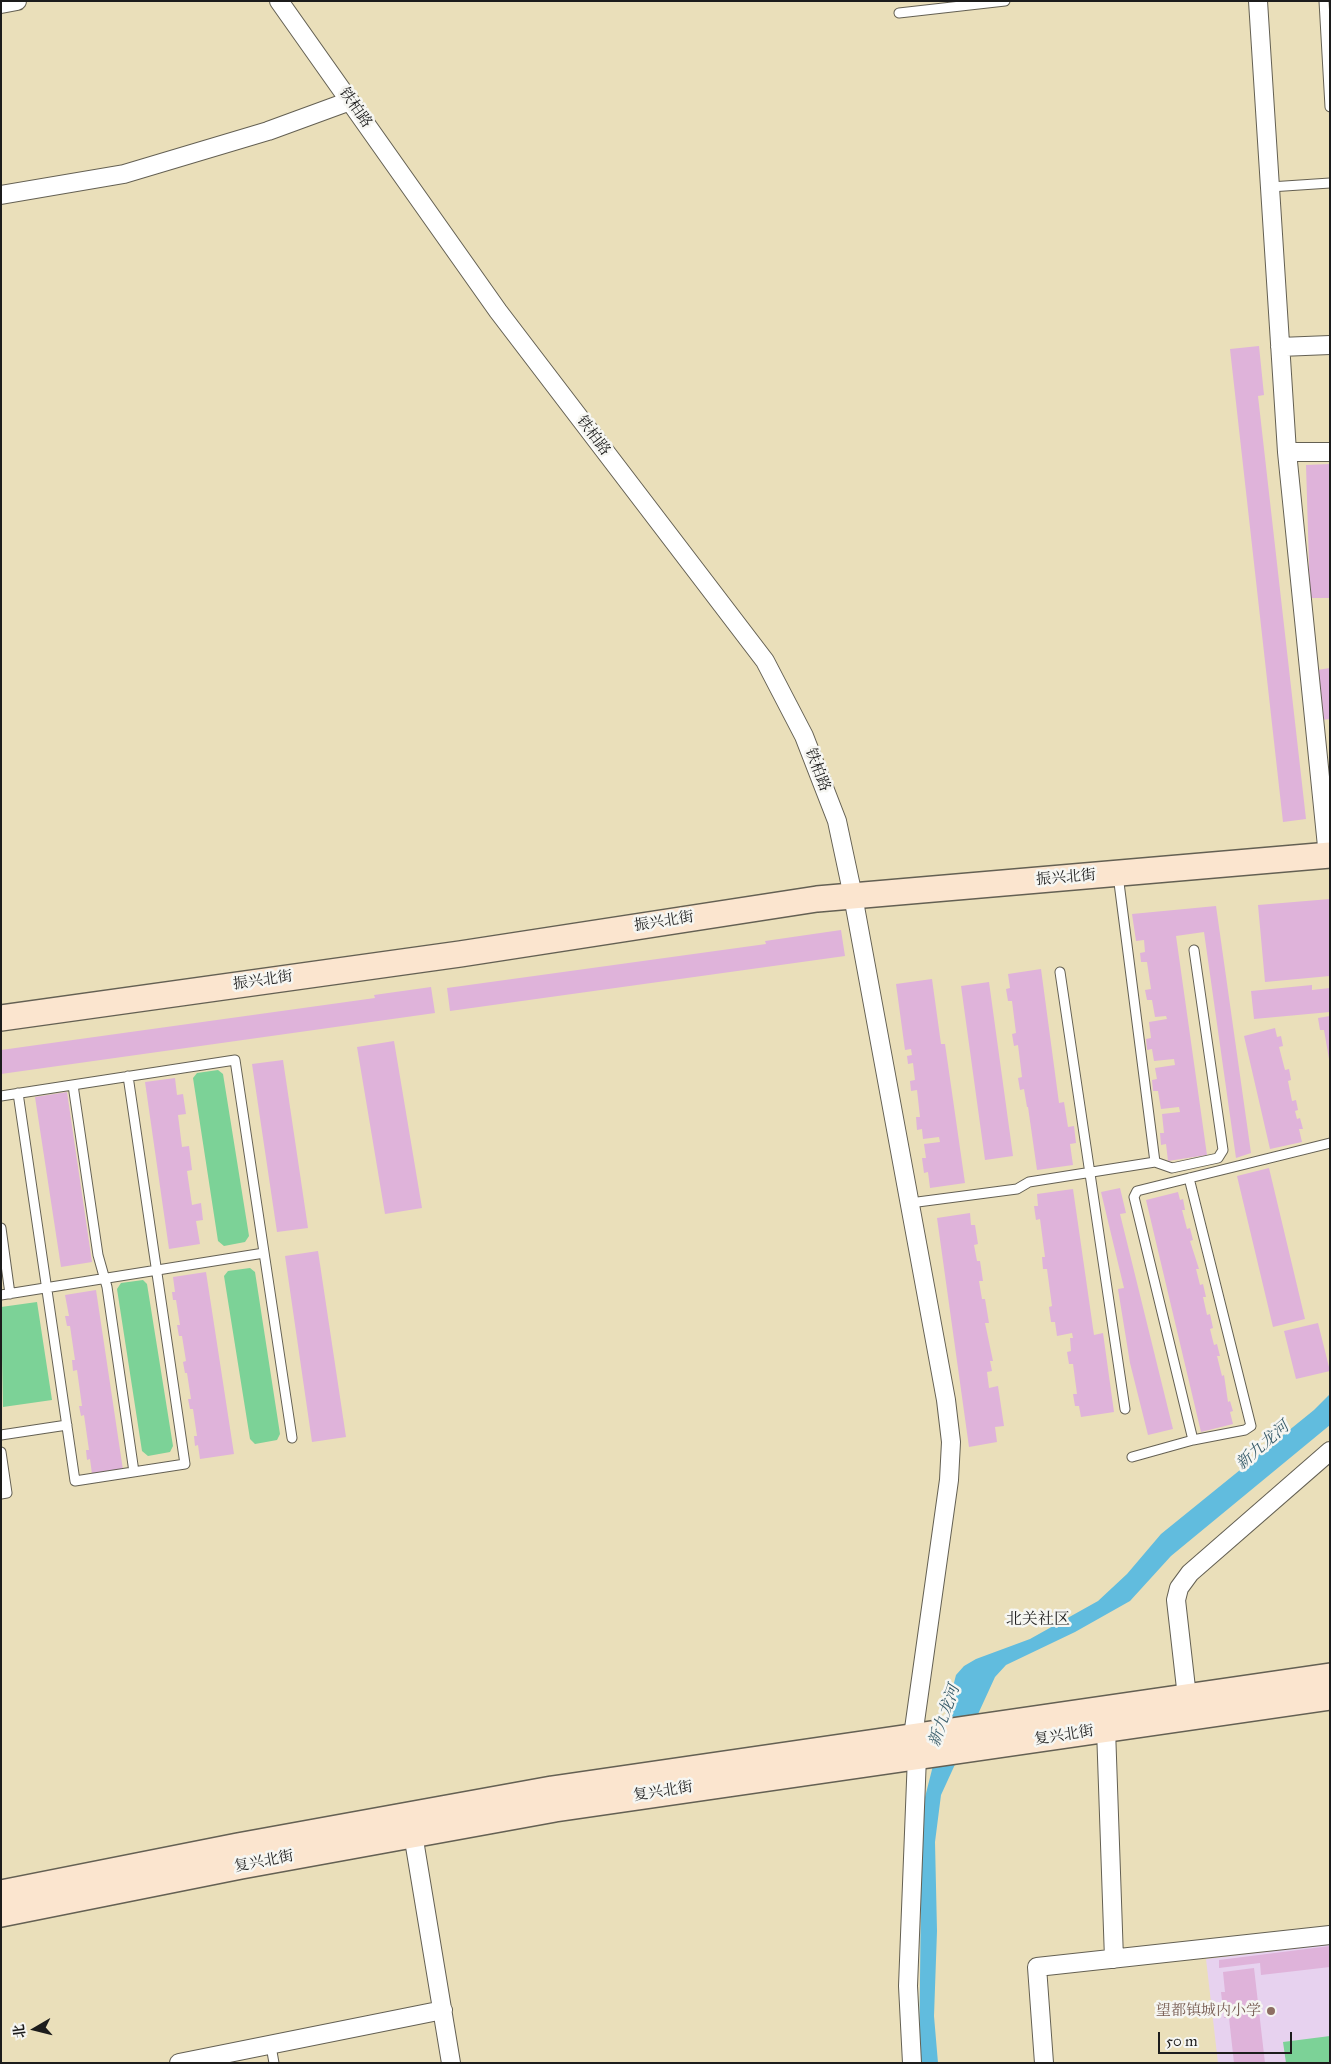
<!DOCTYPE html>
<meta charset="utf-8">
<style>
body{margin:0}
#map{position:relative;width:1331px;height:2064px;overflow:hidden;background:#eadfba;font-family:"IM FELL Great Primer","Noto Serif SC",serif}
canvas{display:block}
.frame{position:absolute;inset:0;border:2px solid #1c1c1c;pointer-events:none}
.north{position:absolute;left:10px;top:2004px;width:50px;height:50px;-webkit-text-stroke:4px #f6f6f2;paint-order:stroke;rotate:262deg;font-size:14px;font-weight:700;line-height:20px;text-align:center;color:#1c1c1c}
.north::after{content:'';display:block;margin:auto;width:18px;height:22px;background:#1c1c1c;clip-path:polygon(50% 0,100% 100%,50% 72%,0 100%)}
.scale{position:absolute;left:1158px;top:2032px;width:134px;height:22px;box-sizing:border-box;border:2px solid #1c1c1c;border-top:0;padding-left:6px;font-size:15px;line-height:18px;white-space:nowrap;color:#1c1c1c;-webkit-text-stroke:4px #f6f6f2;paint-order:stroke}
</style>
<div id="map">
<canvas width="1331" height="2064"></canvas>
<div class="frame"></div>
<div class="north">北</div>
<div class="scale">50 m</div>
</div>
<script>
const ctx = document.querySelector('canvas').getContext('2d');
ctx.lineJoin = 'round';
function fill(path, color) { ctx.fillStyle = color; ctx.fill(path, 'evenodd'); }
const shape = rows => new Path2D(rows.map(r => 'M' + r).join(''));
function stroke(path, color, width, dash) { ctx.strokeStyle = color; ctx.lineWidth = width; ctx.lineCap = dash ? 'butt' : 'round'; ctx.setLineDash(dash || []); ctx.stroke(path); }
function drawText(font, color, halo, rows, align = 'center') {
  ctx.font = font + ' "IM FELL Great Primer","Noto Serif SC",serif'; ctx.lineWidth = 5; ctx.setLineDash([]); ctx.textBaseline = 'middle'; ctx.strokeStyle = halo; ctx.fillStyle = color; for (const [text, x, y, turn = 0] of rows) {
    ctx.save(); ctx.translate(x, y); ctx.rotate((+turn || 0) * Math.PI / 180); ctx.textAlign = isNaN(turn) ? turn : align; if (halo) ctx.strokeText(text, 0, 0); ctx.fillText(text, 0, 0); ctx.restore();
  }
}
fill(shape([
 [1330,1944,1330,2063,1218,2063,1206,1959]
]), '#e7d2ef');
fill(shape([
 [218,1070,223,1074,249,1236,245,1242,224,1246,218,1241,193,1078,197,1073],
 [250,1268,255,1272,280,1434,277,1440,255,1444,250,1439,224,1276,228,1271],
 [143,1280,147,1284,173,1446,170,1452,148,1456,142,1451,117,1289,121,1283],
 [37,1302,52,1400,3,1407,1,1307],
 [1330,2036,1330,2063,1286,2063,1283,2042]
]), '#7cd297');
fill(shape([
 [1330,1394,1330,1425,1171,1556,1130,1601,1075,1632,1006,1665,995,1677,941,1795,935,1842,937,1931,934,2016,938,2063,919,2063,922,1809,956,1675,964,1666,976,1659,1030,1639,1098,1601,1127,1574,1161,1534,1314,1410]
]), '#61bcde');
fill(shape([
 [1259,346,1264,395,1258,396,1306,819,1283,822,1230,349],
 [1330,464,1330,598,1310,598,1306,465],
 [1330,668,1330,719,1322,720,1317,670],
 [1330,899,1330,976,1265,982,1258,905],
 [1216,906,1251,1153,1236,1158,1204,932,1176,936,1207,1155,1168,1161,1166,1144,1161,1145,1160,1133,1164,1133,1162,1114,1180,1112,1179,1107,1161,1109,1158,1091,1153,1091,1152,1080,1157,1079,1155,1068,1175,1065,1174,1059,1154,1061,1152,1049,1147,1050,1146,1039,1151,1038,1149,1022,1167,1019,1166,1016,1155,1017,1152,1000,1147,1000,1145,990,1151,989,1147,962,1141,962,1140,953,1145,952,1144,940,1136,941,1132,914],
 [841,930,845,956,450,1011,447,988,766,944,765,941],
 [1041,969,1059,1103,1064,1102,1068,1127,1074,1126,1076,1143,1070,1144,1073,1165,1037,1170,1028,1107,1027,1107,1024,1089,1020,1090,1018,1078,1022,1077,1018,1045,1014,1046,1012,1034,1016,1033,1012,1001,1008,1001,1006,989,1010,988,1008,974],
 [932,979,941,1044,945,1044,965,1183,930,1188,928,1172,924,1173,922,1158,926,1158,924,1144,940,1142,939,1137,923,1139,922,1129,917,1130,916,1117,920,1117,917,1090,911,1091,910,1081,915,1080,913,1063,908,1064,907,1056,912,1055,911,1049,905,1050,896,984],
 [989,982,1013,1156,985,1160,961,986],
 [1312,985,1312,990,1330,988,1330,1012,1254,1019,1251,991],
 [431,987,435,1013,1,1074,1,1050,375,998,374,995],
 [1330,1016,1330,1059,1329,1059,1324,1030,1320,1030,1318,1018],
 [1275,1028,1277,1037,1281,1036,1283,1046,1279,1047,1285,1070,1289,1069,1291,1080,1288,1081,1292,1101,1296,1100,1298,1110,1295,1111,1297,1119,1300,1118,1303,1129,1299,1129,1302,1142,1270,1149,1244,1036],
 [394,1041,422,1208,385,1214,357,1047],
 [283,1060,308,1228,277,1232,252,1064],
 [175,1078,177,1095,183,1094,186,1114,178,1115,182,1147,189,1146,192,1170,187,1171,192,1205,201,1203,203,1220,196,1221,200,1244,169,1249,145,1082],
 [67,1092,92,1262,61,1267,35,1097],
 [1269,1168,1305,1319,1273,1327,1237,1176],
 [1120,1188,1126,1213,1120,1214,1173,1429,1148,1435,1130,1363,1118,1289,1124,1288,1101,1192],
 [1073,1189,1094,1335,1103,1333,1114,1412,1081,1417,1079,1406,1075,1406,1073,1394,1077,1394,1073,1364,1069,1364,1067,1352,1071,1351,1070,1338,1073,1338,1072,1333,1057,1336,1055,1322,1051,1322,1049,1307,1052,1306,1047,1269,1043,1269,1042,1257,1045,1257,1040,1219,1036,1220,1034,1206,1038,1206,1037,1194],
 [1178,1192,1180,1200,1183,1199,1185,1210,1182,1210,1187,1229,1190,1228,1193,1240,1190,1241,1199,1269,1196,1269,1200,1285,1203,1284,1206,1297,1203,1297,1207,1315,1210,1314,1213,1328,1210,1329,1214,1345,1217,1344,1220,1356,1217,1356,1222,1376,1224,1375,1228,1402,1230,1401,1233,1411,1230,1412,1233,1424,1201,1432,1146,1200],
 [970,1213,971,1225,975,1225,978,1244,974,1245,977,1261,980,1261,983,1281,979,1281,982,1299,985,1299,989,1323,985,1323,993,1361,990,1361,992,1371,987,1372,989,1388,998,1386,1004,1426,995,1427,997,1442,969,1447,937,1218],
 [318,1251,346,1437,312,1442,285,1256],
 [206,1272,234,1454,200,1459,198,1445,195,1446,194,1436,197,1436,193,1409,190,1409,188,1399,191,1399,187,1373,185,1373,183,1362,186,1361,182,1336,179,1336,177,1325,180,1325,176,1300,173,1300,172,1292,175,1292,173,1277],
 [96,1290,123,1470,92,1474,90,1459,87,1460,86,1450,89,1450,84,1415,81,1416,79,1406,82,1406,77,1370,73,1371,72,1360,75,1360,70,1326,67,1326,65,1316,69,1316,65,1295],
 [1318,1323,1330,1371,1296,1379,1284,1331],
 [1330,1946,1330,1967,1261,1975,1260,1963,1219,1968,1219,1960],
 [1254,1968,1265,2063,1234,2063,1229,2018,1224,2018,1221,1992,1225,1992,1223,1972]
]), '#dfb3da');
const lane = shape([
 [1324,1,1330,107],
 [899,13,1005,1],
 [1270,187,1330,183],
 [1060,972,1125,1409],
 [73,1085,98,1255,107,1287,134,1472],
 [18,1093,75,1481,185,1464,128,1076],
 [1,1096,235,1060,292,1438],
 [1155,1162,1172,1168,1218,1158,1223,1150,1194,950],
 [910,1203,1017,1189,1029,1182,1155,1162,1118,875],
 [1,1228,10,1294],
 [1,1295,264,1253],
 [1,1435,67,1425],
 [1193,1440,1134,1197,1137,1191,1330,1143],
 [1,1452,7,1493,1,1494],
 [1132,1457,1193,1440,1245,1430,1251,1426,1189,1178],
 [271,2046,274,2063]
]);
const street = shape([
 [279,1,498,311,765,661,804,736,837,821,853,896,946,1400,951,1442,949,1480,913,1736],
 [1258,1,1287,452,1328,856],
 [1,4,17,1],
 [1,195,124,174,268,131,350,101],
 [1280,347,1330,345],
 [1287,452,1330,452],
 [1187,1697,1176,1600,1179,1588,1190,1573,1330,1451],
 [1106,1729,1114,1959],
 [413,1834,451,2063],
 [179,2063,443,2010],
 [912,2063,908,1986,917,1756],
 [1044,2063,1037,1967,1330,1935]
]);
const secondary = shape([
 [1,1018,460,954,817,899,1330,855],
 [1,1893,238,1846,552,1789,1330,1676],
 [1,1914,241,1866,555,1809,1330,1697]
]);
stroke(lane, '#646053', 11);
stroke(street, '#646053', 20);
stroke(secondary, '#646053', 28);
stroke(lane, '#fff', 9);
stroke(street, '#fff', 18);
stroke(secondary, '#fbe5cf', 25);
for (const [x, y, r, color] of [
 [1271,2011,5,"#8d6e63"]
]) { const dot = new Path2D(); dot.arc(x, y, r, 0, 2 * Math.PI); ctx.fillStyle = color; ctx.fill(dot); stroke(dot, '#f6f6f2', 2); }
drawText('15px', '#1c1c1c', '#f6f6f2', [
 ["铁柏路",355,108,55],
 ["铁柏路",593,436,53],
 ["铁柏路",817,770,69],
 ["振兴北街",1066,878,-5],
 ["振兴北街",664,922,-9],
 ["振兴北街",263,981,-8],
 ["复兴北街",1064,1736,-9],
 ["复兴北街",663,1792,-9],
 ["复兴北街",264,1862,-11]
]);
drawText('15px', '#785e54', '#f6f6f2', [
 ["望都镇城内小学",1261,2011]
], 'right');
drawText('italic 16px', '#385c6a', '#f6f6f2', [
 ["新九龙河",1263,1446,-41],
 ["新九龙河",945,1716,-71]
]);
drawText('16px', '#1c1c1c', '#f6f6f2', [
 ["北关社区",1038,1620]
]);
</script>
